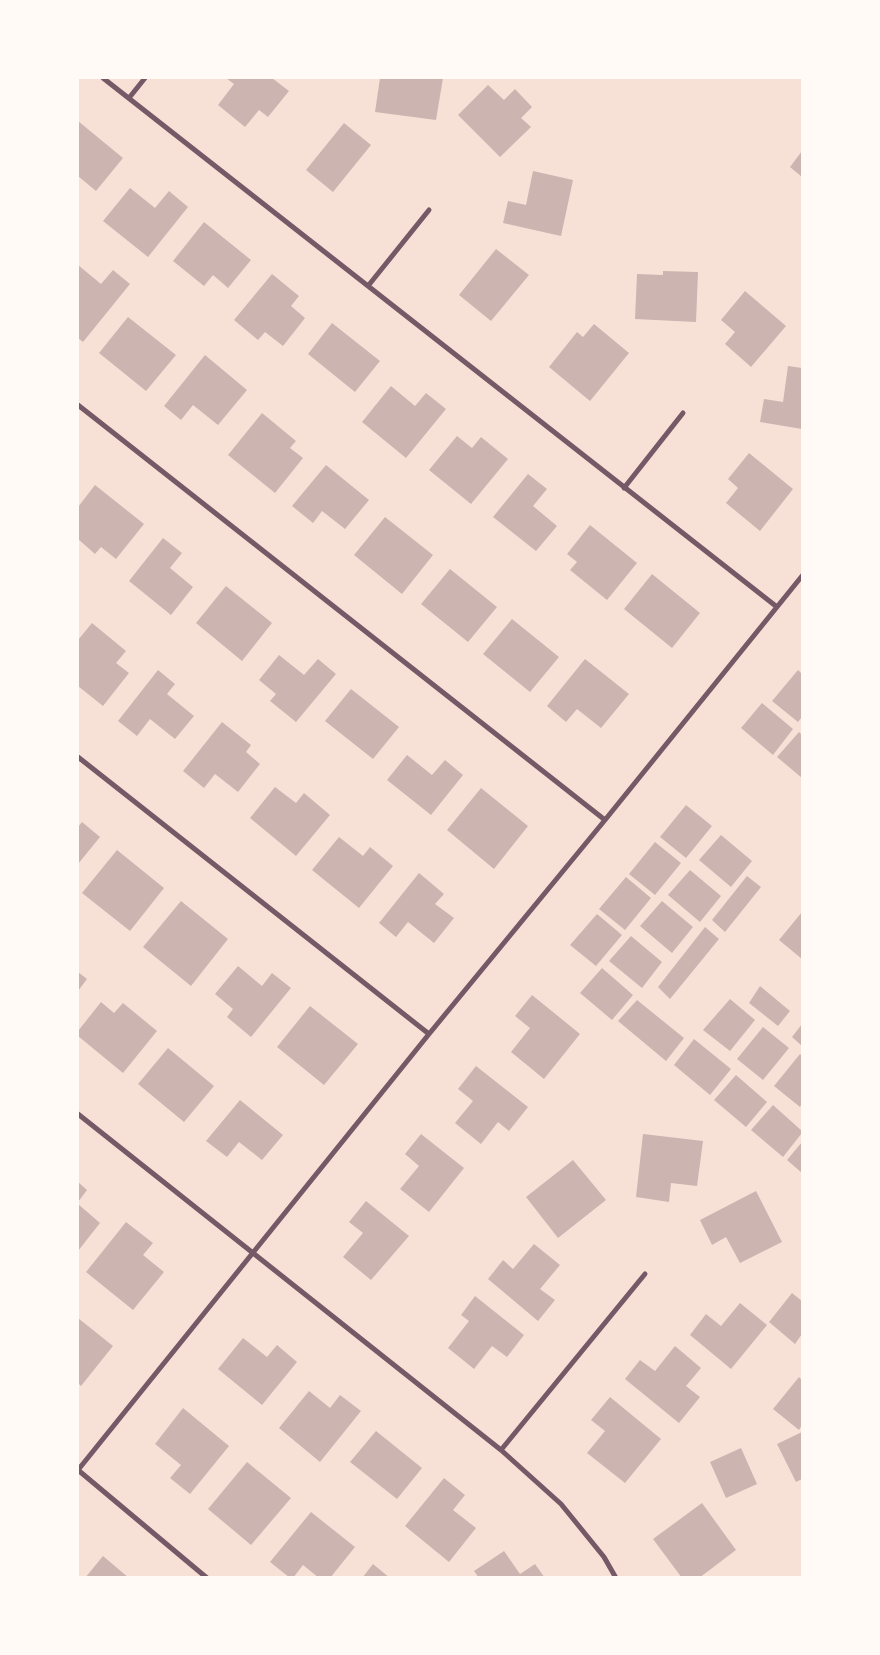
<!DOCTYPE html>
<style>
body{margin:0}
#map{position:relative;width:880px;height:1655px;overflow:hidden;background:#f7e1d7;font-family:"Archivo Narrow",sans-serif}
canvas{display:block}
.frame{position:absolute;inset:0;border:79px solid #fffaf5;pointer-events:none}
</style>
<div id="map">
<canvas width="880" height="1655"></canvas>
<div class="frame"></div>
</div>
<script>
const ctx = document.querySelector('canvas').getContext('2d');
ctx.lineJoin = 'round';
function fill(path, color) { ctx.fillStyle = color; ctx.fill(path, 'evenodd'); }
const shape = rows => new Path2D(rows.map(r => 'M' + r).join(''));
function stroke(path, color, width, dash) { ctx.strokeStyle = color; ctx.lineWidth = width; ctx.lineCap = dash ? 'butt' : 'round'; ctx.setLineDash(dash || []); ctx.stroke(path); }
fill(shape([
 [226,78,272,78,289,91,268,117,259,110,245,127,218,105,234,84],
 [380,78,443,78,436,120,375,112],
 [488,85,504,100,515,89,532,107,521,118,531,127,500,157,458,115],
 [78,121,123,158,96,191,78,176],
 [344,123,371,145,333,192,306,170],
 [802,151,802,177,790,167],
 [533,171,573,180,561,236,503,223,508,201,526,205],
 [130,188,155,208,169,191,188,207,148,257,103,221],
 [204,222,251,260,228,288,213,275,204,286,173,261],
 [496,249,529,275,491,321,459,295],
 [78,265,101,284,113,270,130,284,83,342,78,338],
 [663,271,698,272,696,322,635,319,637,274,663,275],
 [272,274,299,296,291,306,305,318,283,346,265,332,258,340,234,320],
 [745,291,786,326,751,367,725,344,735,332,721,320],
 [128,317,176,355,146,391,99,353],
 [332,323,380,361,355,392,308,354],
 [594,324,629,353,590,401,549,367,577,332,583,337],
 [205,355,247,390,218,425,193,405,181,420,164,406],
 [788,366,802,368,802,429,760,422,764,399,783,402],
 [391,386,415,406,426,393,446,409,406,458,362,422],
 [262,413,296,441,290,448,303,458,275,493,228,455],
 [457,436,472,448,481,437,508,459,471,504,429,470],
 [749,453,793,489,760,531,726,503,738,488,728,479],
 [326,465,369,500,345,529,322,511,313,523,292,506],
 [528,474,547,489,533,506,557,526,536,551,493,517],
 [95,485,144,524,116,559,101,547,95,554,78,539,78,507],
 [385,517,433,555,402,594,354,555],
 [590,525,637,563,607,600,570,570,577,562,567,554],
 [163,538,182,553,170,568,193,587,171,615,129,581],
 [450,569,497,607,468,642,421,604],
 [652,574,700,613,672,648,624,609],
 [226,586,272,623,242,661,196,623],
 [512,619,559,657,530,692,483,654],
 [92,623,126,651,116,663,129,673,103,706,78,686,78,640],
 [279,655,304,675,318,659,336,674,296,722,270,701,276,694,259,680],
 [585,659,629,694,601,728,577,709,566,722,547,706],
 [158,670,175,684,167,694,194,716,175,739,150,719,137,736,118,721],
 [798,670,802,674,802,717,798,722,772,701],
 [351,689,399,727,373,759,325,721],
 [762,703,793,729,773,755,741,728],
 [222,722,251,745,246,752,260,764,238,792,215,774,204,788,183,771],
 [799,732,802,735,802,778,777,757],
 [407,755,432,775,445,760,463,775,431,815,387,780],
 [275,787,296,803,304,793,330,815,296,856,250,818],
 [481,788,528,826,494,869,447,830],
 [686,805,712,826,686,858,660,837],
 [82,822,100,837,78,864,78,827],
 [721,835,752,861,731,887,699,860],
 [339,837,363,856,370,847,393,866,359,908,312,870],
 [655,842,681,863,655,895,629,874],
 [117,850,164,888,130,931,82,893],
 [690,870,721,896,700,922,668,895],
 [419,873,444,894,435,904,454,918,434,943,408,922,396,937,379,923],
 [747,876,761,887,725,932,712,920],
 [626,877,651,898,625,930,599,909],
 [181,901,228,939,191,986,143,947],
 [662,901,693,927,672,953,640,926],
 [802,912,802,959,779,940],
 [597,914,622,935,596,966,570,945],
 [705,927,719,939,670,999,658,987],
 [631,936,662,962,642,988,609,961],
 [238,966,262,986,272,973,291,988,251,1037,227,1017,233,1009,215,994],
 [602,968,633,995,612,1020,580,993],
 [78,972,87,979,78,991],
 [760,986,790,1011,778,1026,749,1003],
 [532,995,580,1034,544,1079,511,1052,530,1028,515,1016],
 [730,999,755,1020,730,1051,703,1030],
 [637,1000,684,1038,666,1061,618,1021],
 [101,1002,114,1013,123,1003,157,1031,123,1073,78,1036,78,1031],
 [310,1006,358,1044,324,1085,277,1047],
 [802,1024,802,1046,792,1037],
 [763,1027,789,1048,763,1080,737,1059],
 [694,1039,731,1069,710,1095,674,1065],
 [168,1048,214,1086,184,1122,138,1084],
 [800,1054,802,1056,802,1103,800,1107,774,1086],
 [476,1066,528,1107,509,1131,498,1122,481,1144,455,1123,473,1101,458,1089],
 [736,1075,767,1102,746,1127,714,1100],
 [240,1100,283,1135,262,1160,239,1142,227,1157,206,1141],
 [773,1105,802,1131,802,1133,783,1157,751,1130],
 [421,1134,464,1168,429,1212,400,1189,419,1166,405,1154],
 [643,1134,703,1141,697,1186,671,1183,669,1202,636,1197],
 [802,1142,802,1173,787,1160],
 [573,1160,606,1200,558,1238,526,1197],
 [78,1182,87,1190,78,1202],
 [756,1191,782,1242,740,1263,726,1237,712,1245,700,1220],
 [366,1201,409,1236,371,1280,343,1257,363,1233,349,1222],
 [78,1204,100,1223,78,1251],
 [126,1222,153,1243,143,1255,164,1272,133,1310,86,1272],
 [534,1244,560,1265,540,1289,555,1300,538,1321,488,1279,503,1260,513,1269],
 [792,1293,802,1301,802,1334,795,1344,769,1322],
 [475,1296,524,1335,507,1357,492,1346,474,1369,448,1348,469,1321,461,1315],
 [740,1303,767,1325,731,1369,690,1335,706,1314,721,1326],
 [78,1318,113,1346,81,1386,78,1383],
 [243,1338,267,1357,277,1345,297,1362,262,1405,218,1369],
 [675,1346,701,1368,686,1386,700,1397,679,1423,625,1379,640,1360,655,1371],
 [799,1377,802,1380,802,1425,799,1430,773,1409],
 [309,1391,330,1408,340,1395,361,1411,320,1462,279,1428],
 [610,1397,661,1439,625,1483,587,1453,605,1431,591,1420],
 [183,1408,229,1446,190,1494,170,1478,181,1465,155,1444],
 [376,1431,422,1468,397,1499,350,1462],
 [802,1432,802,1479,796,1482,777,1444],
 [741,1448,757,1484,726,1498,710,1462],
 [247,1462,291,1498,251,1545,208,1509],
 [444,1478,465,1495,453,1510,476,1528,449,1562,405,1526],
 [702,1503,736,1550,699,1578,682,1578,653,1539],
 [311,1512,355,1547,330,1578,319,1578,303,1565,293,1578,290,1578,270,1562],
 [504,1551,520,1574,535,1564,545,1578,479,1578,474,1571],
 [103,1556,129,1578,85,1578],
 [373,1564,390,1578,362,1578]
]), '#ccb4b1');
stroke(shape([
 [103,78,777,607],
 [129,98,145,78],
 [368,286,429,210],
 [78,405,605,820],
 [624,488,683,413],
 [78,757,429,1034],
 [78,1114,501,1450,561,1504,604,1557,616,1578],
 [501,1450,645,1274],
 [207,1578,78,1470,429,1034,605,820,802,576]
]), '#755966', 5);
</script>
